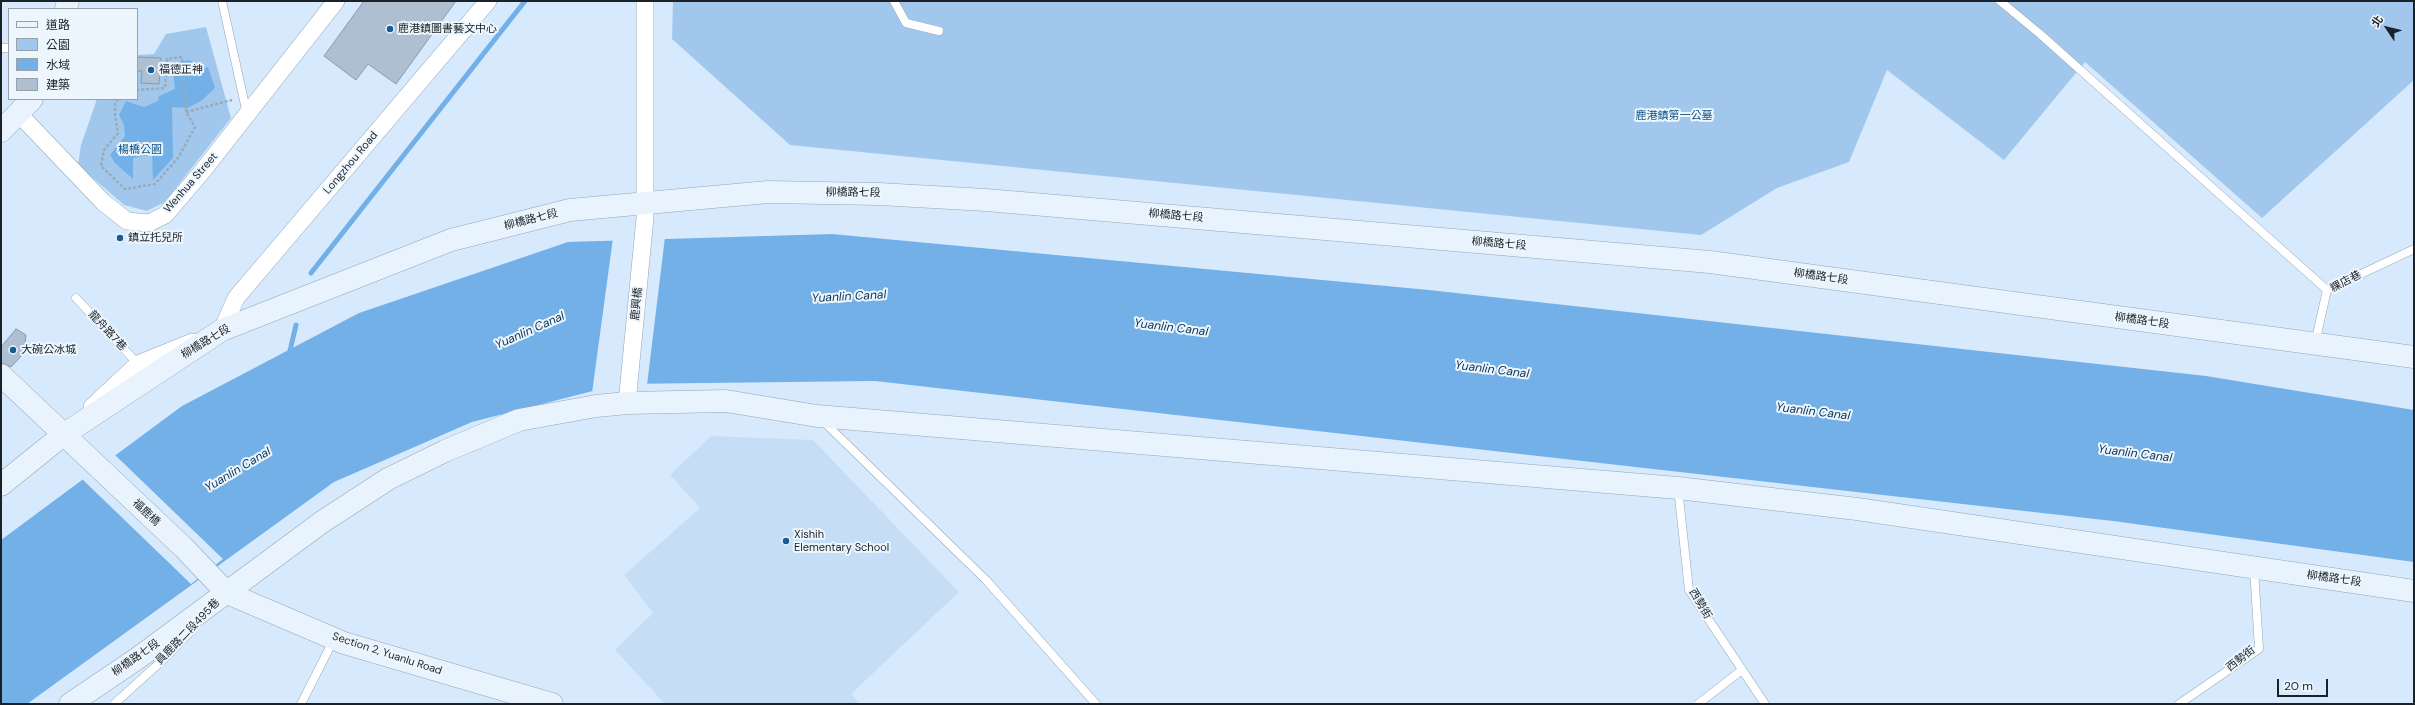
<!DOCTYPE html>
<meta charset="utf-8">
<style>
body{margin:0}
#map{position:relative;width:2415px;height:705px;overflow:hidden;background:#d7eafd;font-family:"DM Sans","Noto Sans TC",sans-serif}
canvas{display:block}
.frame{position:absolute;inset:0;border:2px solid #1a2128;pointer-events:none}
.legend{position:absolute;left:8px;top:8px;width:130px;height:92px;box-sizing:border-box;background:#eef6fd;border:1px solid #99a1a8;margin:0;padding:5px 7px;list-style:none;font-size:12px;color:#1a2128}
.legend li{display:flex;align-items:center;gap:8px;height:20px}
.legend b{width:20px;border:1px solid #99a1a8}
.north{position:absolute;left:2367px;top:8px;width:40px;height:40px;-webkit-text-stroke:3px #eef6fd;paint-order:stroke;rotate:305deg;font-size:11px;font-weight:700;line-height:16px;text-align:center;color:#1a2128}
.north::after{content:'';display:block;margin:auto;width:14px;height:18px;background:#1a2128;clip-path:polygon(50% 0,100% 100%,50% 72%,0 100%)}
.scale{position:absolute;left:2277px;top:679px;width:51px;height:18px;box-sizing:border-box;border:2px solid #1a2128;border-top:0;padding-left:5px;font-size:12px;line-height:14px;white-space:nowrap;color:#1a2128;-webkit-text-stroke:3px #eef6fd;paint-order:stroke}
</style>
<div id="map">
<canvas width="2415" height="705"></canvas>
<div class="frame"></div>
<ul class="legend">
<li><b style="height:5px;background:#e9f3fd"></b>道路</li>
<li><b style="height:11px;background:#a1c8ec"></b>公園</li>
<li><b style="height:11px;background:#74b0e8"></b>水域</li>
<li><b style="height:11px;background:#adbfd1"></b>建築</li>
</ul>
<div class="north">北</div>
<div class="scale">20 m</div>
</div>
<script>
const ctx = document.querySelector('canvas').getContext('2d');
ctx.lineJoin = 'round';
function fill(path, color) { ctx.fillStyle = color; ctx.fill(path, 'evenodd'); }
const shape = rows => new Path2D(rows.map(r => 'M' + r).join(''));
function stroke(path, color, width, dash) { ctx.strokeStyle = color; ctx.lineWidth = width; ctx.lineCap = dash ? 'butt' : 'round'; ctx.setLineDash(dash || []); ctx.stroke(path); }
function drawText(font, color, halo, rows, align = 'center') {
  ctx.font = font + ' "DM Sans","Noto Sans TC",sans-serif'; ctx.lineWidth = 4; ctx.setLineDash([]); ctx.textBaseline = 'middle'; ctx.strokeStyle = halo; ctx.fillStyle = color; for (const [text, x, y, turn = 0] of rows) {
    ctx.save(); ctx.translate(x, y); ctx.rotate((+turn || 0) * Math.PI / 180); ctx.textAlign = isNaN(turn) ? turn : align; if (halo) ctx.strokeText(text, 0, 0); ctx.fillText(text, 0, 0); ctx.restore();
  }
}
fill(shape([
 [711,436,813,440,959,592,851,694,860,704,665,704,615,650,653,613,624,575,700,508,670,475]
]), '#c5def6');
fill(shape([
 [673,1,2414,1,2414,80,2262,218,2085,62,2004,160,1887,70,1849,162,1777,188,1701,235,790,145,672,39],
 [206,27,231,118,165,202,147,211,124,205,78,165,81,145,97,99,137,99,137,55,154,54,166,34]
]), '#a1c8ec');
fill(shape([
 [191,60,194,72,208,67,215,88,201,101,187,108,172,107,173,158,153,180,152,154,133,158,133,179,115,163,110,155,125,136,124,125,119,115,126,101,144,107,158,101,159,96,175,89,172,63],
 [832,234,1429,290,2206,376,2414,410,2414,562,2113,521,875,381,620,384,472,422,334,482,27,704,1,704,1,540,182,406,359,313,568,242]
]), '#74b0e8');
fill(shape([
 [665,237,647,385,620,386,592,393,613,238],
 [114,454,223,559,191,584,81,478]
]), '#d7eafd');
stroke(shape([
 [311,273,525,1],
 [289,355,296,325]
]), '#74b0e8', 5);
const building = shape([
 [364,1,456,1,396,84,368,64,356,80,324,56,364,1],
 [137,57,161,58,159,84,141,83,142,71,137,71,137,57],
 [16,329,26,335,24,353,11,367,1,363,1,347,16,329]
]);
fill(building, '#adbfd1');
stroke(building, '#899aac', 1);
const lane = shape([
 [222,1,247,114],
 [894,1,906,23,939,31],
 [2000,1,2040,34,2327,290],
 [1,48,9,48],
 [76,298,138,364],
 [2315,343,2327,290,2414,249],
 [823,421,986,580,1096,704],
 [1678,488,1689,590,1765,704],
 [114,704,165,658,192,630],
 [301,704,334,639],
 [1698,704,1742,670],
 [2179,704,2259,649,2254,568]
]);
const street = shape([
 [19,114,103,202,127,221,149,223,165,215,201,173,336,1],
 [215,333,222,330,236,298,488,1],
 [627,403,645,218,645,1],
 [92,407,138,364,192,342]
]);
const secondary = shape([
 [66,9,68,1],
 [1,131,32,99],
 [1,375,184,548,227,593,344,643,552,704],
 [1,485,63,435,222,330,451,240,570,210,768,192,879,194,986,200,1710,262,2414,357],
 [70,704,138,658,322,522,388,479,445,451,519,420,596,406,627,403,726,401,817,416,1678,488,1857,509,2414,591]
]);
stroke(lane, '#93a5b6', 9);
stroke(street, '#93a5b6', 18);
stroke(secondary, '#93a5b6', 23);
stroke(shape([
 [118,99,115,103,115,115,118,133,104,150,101,166,125,189,155,184,178,158,195,127,186,112,182,57,167,59,165,88,137,90],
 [186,112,232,100]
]), '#9baab9', 2.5, [3, 2]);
stroke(lane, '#fff', 8);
stroke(street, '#fff', 17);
stroke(secondary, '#e9f3fd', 22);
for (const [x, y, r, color] of [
 [390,29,4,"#1a5c91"],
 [151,70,4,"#1a5c91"],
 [120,238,4,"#1a5c91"],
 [13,350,4,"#1a5c91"],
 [786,541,4,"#1a5c91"]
]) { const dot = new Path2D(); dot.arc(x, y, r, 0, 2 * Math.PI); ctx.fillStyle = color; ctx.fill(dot); stroke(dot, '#eef6fd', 1.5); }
drawText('11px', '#1a2128', '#eef6fd', [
 ["鹿港鎮圖書藝文中心",398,29],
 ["福德正神",159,70],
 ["鎮立托兒所",128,238],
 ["大碗公冰城",21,350],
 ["Xishih",794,535],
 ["Elementary School",794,548]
], 'left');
drawText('11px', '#0c5185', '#eef6fd', [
 ["鹿港鎮第一公墓",1674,116],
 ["楊橋公園",140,150]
]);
drawText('11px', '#1a2128', '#eef6fd', [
 ["Longzhou Road",351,163,-50],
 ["Wenhua Street",191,183,-49],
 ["柳橋路七段",853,193,1],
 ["柳橋路七段",1176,216,5],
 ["柳橋路七段",531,220,-14],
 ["柳橋路七段",1499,244,5],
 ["柳橋路七段",1821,277,8],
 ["粿店巷",2346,282,-28],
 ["鹿興橋",637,304,-84],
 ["柳橋路七段",2142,321,8],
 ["龍舟路7巷",107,331,47],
 ["柳橋路七段",206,342,-31],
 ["福鹿橋",146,513,43],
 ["柳橋路七段",2334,579,8],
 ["西勢街",1700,604,59],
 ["員鹿路二段495巷",188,632,-46],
 ["Section 2, Yuanlu Road",387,654,18],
 ["柳橋路七段",136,658,-35],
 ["西勢街",2241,659,-38]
]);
drawText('italic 12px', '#043357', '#eef6fd', [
 ["Yuanlin Canal",849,297,-3],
 ["Yuanlin Canal",1171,328,7],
 ["Yuanlin Canal",530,331,-24],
 ["Yuanlin Canal",1492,370,7],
 ["Yuanlin Canal",1813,412,7],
 ["Yuanlin Canal",2135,454,7],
 ["Yuanlin Canal",238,470,-31]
]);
</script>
